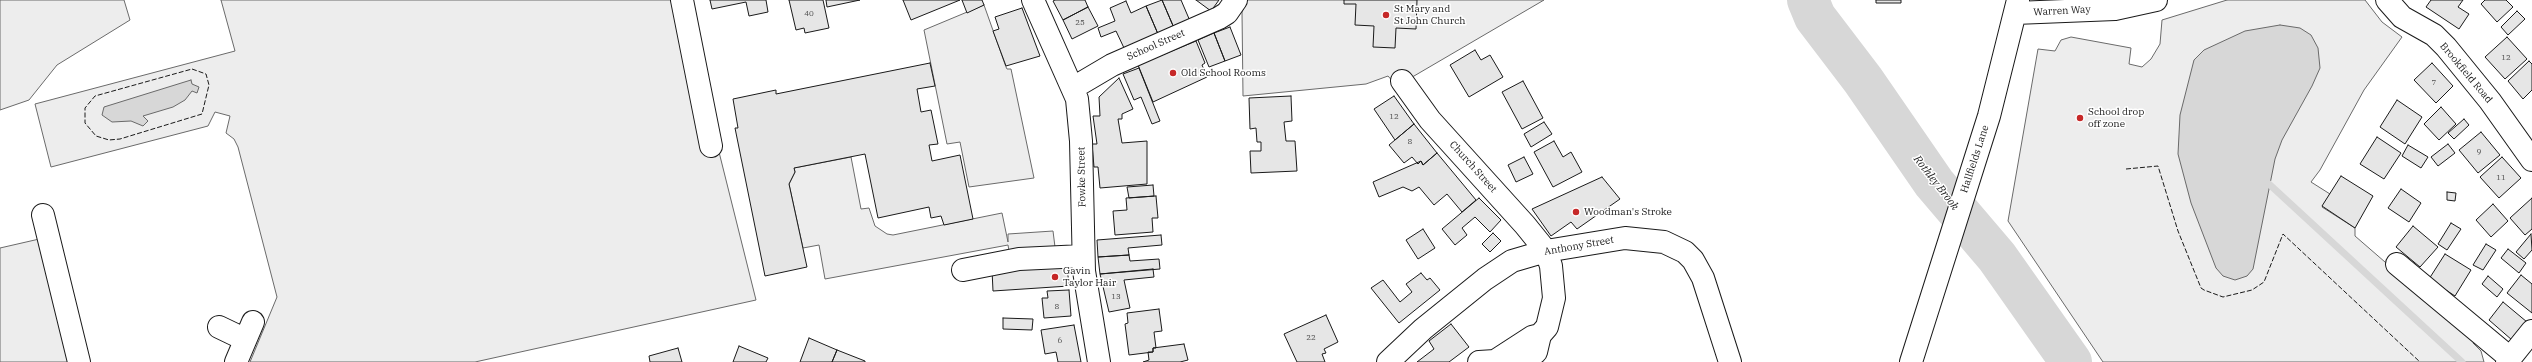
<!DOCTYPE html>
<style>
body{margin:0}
canvas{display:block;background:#fff}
</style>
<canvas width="2532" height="362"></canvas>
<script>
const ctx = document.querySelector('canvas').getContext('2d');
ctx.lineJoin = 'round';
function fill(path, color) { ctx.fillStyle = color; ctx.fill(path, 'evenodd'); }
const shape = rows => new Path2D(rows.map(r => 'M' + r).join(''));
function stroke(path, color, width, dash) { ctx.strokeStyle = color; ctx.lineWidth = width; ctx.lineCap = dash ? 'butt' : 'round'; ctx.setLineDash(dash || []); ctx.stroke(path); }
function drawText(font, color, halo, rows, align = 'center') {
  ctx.font = font + ' "IBM Plex Serif",serif'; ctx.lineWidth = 3; ctx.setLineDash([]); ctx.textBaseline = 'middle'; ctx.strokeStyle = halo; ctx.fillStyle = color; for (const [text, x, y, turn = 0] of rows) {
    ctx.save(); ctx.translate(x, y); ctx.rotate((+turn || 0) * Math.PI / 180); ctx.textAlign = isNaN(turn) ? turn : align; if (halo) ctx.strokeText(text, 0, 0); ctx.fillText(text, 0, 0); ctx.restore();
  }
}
const built = shape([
 [0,0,124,0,130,20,57,65,29,100,0,110,0,0],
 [221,0,681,0,756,300,475,362,250,362,277,297,238,147,234,139,226,133,230,116,215,112,208,126,51,167,35,104,235,51,221,0],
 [1247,0,1544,0,1414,76,1395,84,1388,76,1366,84,1243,96,1242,12,1247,0],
 [2227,0,2365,0,2382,22,2402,37,2364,90,2320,170,2311,182,2330,194,2322,207,2355,228,2355,236,2475,340,2473,343,2481,351,2484,362,2103,362,2008,221,2038,49,2055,51,2061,40,2071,37,2131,48,2129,64,2142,67,2151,59,2160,44,2162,20,2227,0],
 [984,5,1006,67,1007,69,1011,69,1034,178,969,187,960,142,947,144,924,30,984,5],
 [851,157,861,209,869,208,875,226,887,234,893,235,1002,213,1008,242,1008,234,1053,231,1055,247,1009,251,1008,245,825,279,819,245,803,248,789,184,795,172,794,168,851,157],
 [48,237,73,362,0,362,0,248,48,237]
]);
fill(built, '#ededed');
stroke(built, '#6a6a6a', 1);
const water = shape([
 [2280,25,2300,28,2311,35,2318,48,2320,68,2312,86,2282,140,2275,159,2253,269,2247,276,2235,280,2223,276,2216,268,2191,203,2178,154,2180,115,2194,60,2204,50,2245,31,2280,25],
 [191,80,192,84,199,87,197,93,192,91,185,100,173,107,143,116,148,121,143,126,131,121,112,122,102,115,104,107,191,80]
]);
fill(water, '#d7d7d7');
stroke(water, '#6a6a6a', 1);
stroke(shape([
 [2269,184,2462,362]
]), '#d7d7d7', 7);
stroke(shape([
 [1808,0,1815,17,1863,80,1934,183,1997,257,2071,362]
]), '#d7d7d7', 42);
const building = shape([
 [710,0,766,0,768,12,749,16,746,2,712,9,710,0],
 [789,0,823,0,829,28,805,33,804,28,796,30,789,0],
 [826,0,860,0,827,7,826,0],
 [903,0,960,0,911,20,903,0],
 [962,0,982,0,984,5,967,13,962,0],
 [1055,0,1085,0,1088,7,1063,20,1053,1,1055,0],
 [1162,0,1181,0,1190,21,1174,28,1162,0],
 [1162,0,1174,28,1158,34,1146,6,1162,0],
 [1196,0,1219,0,1211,11,1196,0],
 [1344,0,1417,0,1416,29,1396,28,1395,48,1373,47,1374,26,1355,25,1356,4,1344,4,1344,0],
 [1876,0,1901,0,1901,3,1876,3,1876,0],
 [2431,0,2463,0,2458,7,2469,14,2459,29,2426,7,2431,0],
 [2485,0,2506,0,2513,7,2497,22,2481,4,2485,0],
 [1126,1,1131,13,1146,6,1158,34,1124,48,1116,31,1101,37,1098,28,1115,21,1110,8,1126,1],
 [1088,7,1098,26,1072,39,1063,20,1088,7],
 [1022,8,1040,56,1006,66,993,31,999,29,995,17,1022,8],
 [2517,11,2525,19,2508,35,2501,27,2517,11],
 [1230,27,1241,55,1225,61,1214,33,1230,27],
 [1214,33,1225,61,1209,67,1198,40,1214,33],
 [2507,37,2527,59,2505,79,2485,57,2507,37],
 [1196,41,1205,63,1202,65,1207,77,1153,102,1138,65,1196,41],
 [1475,50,1481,60,1490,55,1503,77,1469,97,1450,65,1475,50],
 [2529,61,2532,64,2532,90,2523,99,2508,81,2529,61],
 [930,63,935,86,917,89,921,112,931,110,938,144,929,145,932,161,960,155,973,219,944,225,941,216,931,218,929,207,878,218,865,154,794,168,795,172,789,184,807,267,765,276,735,128,738,128,733,99,776,90,776,94,930,63],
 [2432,63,2453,86,2436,103,2414,80,2432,63],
 [1139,68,1160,121,1152,124,1141,97,1134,100,1123,74,1139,68],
 [1119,78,1133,109,1122,114,1122,119,1118,119,1122,143,1147,141,1147,184,1100,188,1098,167,1094,167,1092,144,1097,144,1093,116,1100,116,1099,97,1119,78],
 [1523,81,1543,118,1522,129,1502,92,1523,81],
 [1291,96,1292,121,1284,122,1286,141,1295,141,1297,171,1251,173,1250,151,1261,151,1261,142,1257,142,1256,128,1250,129,1249,98,1291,96],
 [1394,96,1414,124,1395,140,1374,109,1394,96],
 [2397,100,2422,117,2405,144,2380,127,2397,100],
 [2441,107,2456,124,2439,140,2424,124,2441,107],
 [2464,119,2469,125,2454,139,2448,133,2464,119],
 [1544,122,1552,134,1531,147,1524,134,1544,122],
 [1414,124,1437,153,1423,165,1421,161,1418,164,1412,157,1404,163,1389,145,1414,124],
 [2481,132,2500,155,2478,173,2459,150,2481,132],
 [2377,137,2401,153,2384,179,2360,164,2377,137],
 [1554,141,1563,157,1571,152,1582,172,1553,187,1534,152,1554,141],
 [2448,144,2455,153,2438,166,2431,157,2448,144],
 [2408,145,2428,157,2421,168,2402,156,2408,145],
 [1437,153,1476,200,1462,212,1447,194,1434,205,1419,187,1412,191,1403,187,1379,197,1373,182,1421,161,1423,165,1437,153],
 [1524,157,1533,174,1516,182,1508,165,1524,157],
 [2502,157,2521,178,2499,198,2480,177,2502,157],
 [2341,176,2373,196,2355,228,2322,206,2341,176],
 [1602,177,1620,199,1577,229,1571,222,1551,236,1532,209,1602,177],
 [1153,185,1154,196,1129,198,1127,187,1153,185],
 [2401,189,2421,203,2409,222,2388,208,2401,189],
 [2447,192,2456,193,2455,201,2447,200,2447,192],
 [1156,196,1158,218,1152,218,1153,232,1115,235,1113,211,1127,210,1126,198,1156,196],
 [1479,198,1501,220,1490,232,1475,217,1462,228,1467,235,1455,245,1442,229,1479,198],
 [2532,198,2532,229,2525,235,2510,218,2532,198],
 [2493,204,2508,221,2491,237,2476,220,2493,204],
 [2451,223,2461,229,2447,250,2438,244,2451,223],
 [2413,226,2438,247,2420,267,2396,247,2413,226],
 [1423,229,1435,248,1418,259,1406,240,1423,229],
 [1493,233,1501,241,1490,252,1482,244,1493,233],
 [2531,234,2532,250,2524,259,2516,252,2531,234],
 [1161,235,1162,245,1128,248,1129,255,1098,257,1097,240,1161,235],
 [2486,244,2496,250,2483,270,2473,265,2486,244],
 [2508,249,2526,263,2519,273,2501,258,2508,249],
 [2445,254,2471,270,2455,296,2429,279,2445,254],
 [1129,255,1130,261,1159,259,1160,269,1100,274,1098,257,1129,255],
 [1067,265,1069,286,993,291,992,270,1067,265],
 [1153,269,1154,277,1124,280,1130,308,1109,312,1100,274,1153,269],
 [1421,273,1427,280,1430,278,1440,290,1399,323,1371,288,1383,280,1400,302,1412,292,1406,284,1421,273],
 [2521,275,2532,284,2532,313,2507,293,2521,275],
 [2488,276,2503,289,2497,297,2482,284,2488,276],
 [1069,290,1071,316,1044,318,1042,298,1048,298,1047,291,1069,290],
 [2503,302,2527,322,2512,340,2489,320,2503,302],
 [1159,309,1162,331,1154,332,1156,348,1153,348,1153,352,1129,355,1125,324,1128,323,1127,313,1159,309],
 [1326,315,1338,342,1324,349,1326,353,1322,354,1325,362,1297,362,1284,334,1326,315],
 [1003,318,1033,319,1032,330,1003,329,1003,318],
 [1451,324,1469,347,1449,362,1417,362,1434,349,1429,341,1451,324],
 [1074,325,1081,362,1058,362,1056,352,1045,354,1041,330,1074,325],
 [809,338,837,350,832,362,800,362,809,338],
 [1184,344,1188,360,1180,362,1143,362,1149,360,1148,352,1153,352,1153,348,1184,344],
 [739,346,768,358,766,362,733,362,739,346],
 [678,348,682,362,650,362,649,356,678,348],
 [837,350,865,361,865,362,832,362,837,350]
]);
fill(building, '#e6e6e6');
stroke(building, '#1a1a1a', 1);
const minor = shape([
 [682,0,711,146],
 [1033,0,1077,99,1081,141,1084,271,1099,362],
 [2387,0,2402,17,2434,35,2446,47,2490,101,2532,160],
 [2015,13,2115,9,2156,0],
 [1402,81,1430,120,1525,225,1546,251,1551,266,1554,298,1547,327,1540,335,1532,337,1495,361,1479,362],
 [1073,88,1112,65,1219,18,1227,13,1236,0],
 [43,215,79,362],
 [2397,264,2510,358],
 [963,270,1019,259,1083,256],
 [219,327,244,339],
 [236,362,253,322],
 [1388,362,1423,329,1485,279,1512,261,1546,251,1625,238,1664,242,1685,252,1693,260,1703,278,1730,362],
 [1524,362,1536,352,1540,335],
 [1911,362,1989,116,2018,0],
 [2507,362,2532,331]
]);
stroke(minor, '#1a1a1a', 24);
stroke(minor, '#fff', 22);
stroke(shape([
 [192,69,206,74,209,85,202,114,120,139,109,140,96,136,85,123,85,108,95,96,192,69],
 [2126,169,2158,166,2178,231,2201,288,2204,290,2223,297,2252,290,2264,282,2283,234,2420,362]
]), '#1a1a1a', 1, [5, 2]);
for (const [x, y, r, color] of [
 [1386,15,4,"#c62828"],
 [1173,73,4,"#c62828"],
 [2080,118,4,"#c62828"],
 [1576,212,4,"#c62828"],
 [1055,277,4,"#c62828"]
]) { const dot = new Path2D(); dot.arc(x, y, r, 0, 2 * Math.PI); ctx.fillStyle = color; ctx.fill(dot); stroke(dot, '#fff', 1.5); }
drawText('8px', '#4d4d4d', null, [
 ["40",809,14],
 ["25",1080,23],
 ["12",2506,58],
 ["7",2434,83],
 ["12",1394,117],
 ["8",1410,142],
 ["9",2479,152],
 ["11",2501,178],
 ["13",1116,297],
 ["8",1057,307],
 ["22",1311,338],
 ["6",1060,341]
]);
drawText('10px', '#1a1a1a', '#fff', [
 ["St Mary and",1394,9],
 ["St John Church",1394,21],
 ["Old School Rooms",1181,73],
 ["School drop",2088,112],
 ["off zone",2088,124],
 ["Woodman's Stroke",1584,212],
 ["Gavin",1063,271],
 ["Taylor Hair",1063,283]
], 'left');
drawText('10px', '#1a1a1a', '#fff', [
 ["Warren Way",2062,11,-3],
 ["School Street",1156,45,-24],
 ["Brookfield Road",2466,73,50],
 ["Hallfields Lane",1975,159,-72],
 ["Church Street",1473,167,48],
 ["Fowke Street",1082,177,-91],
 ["Anthony Street",1579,246,-10]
]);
drawText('italic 11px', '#1a1a1a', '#fff', [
 ["Rothley Brook",1936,183,52]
]);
</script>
